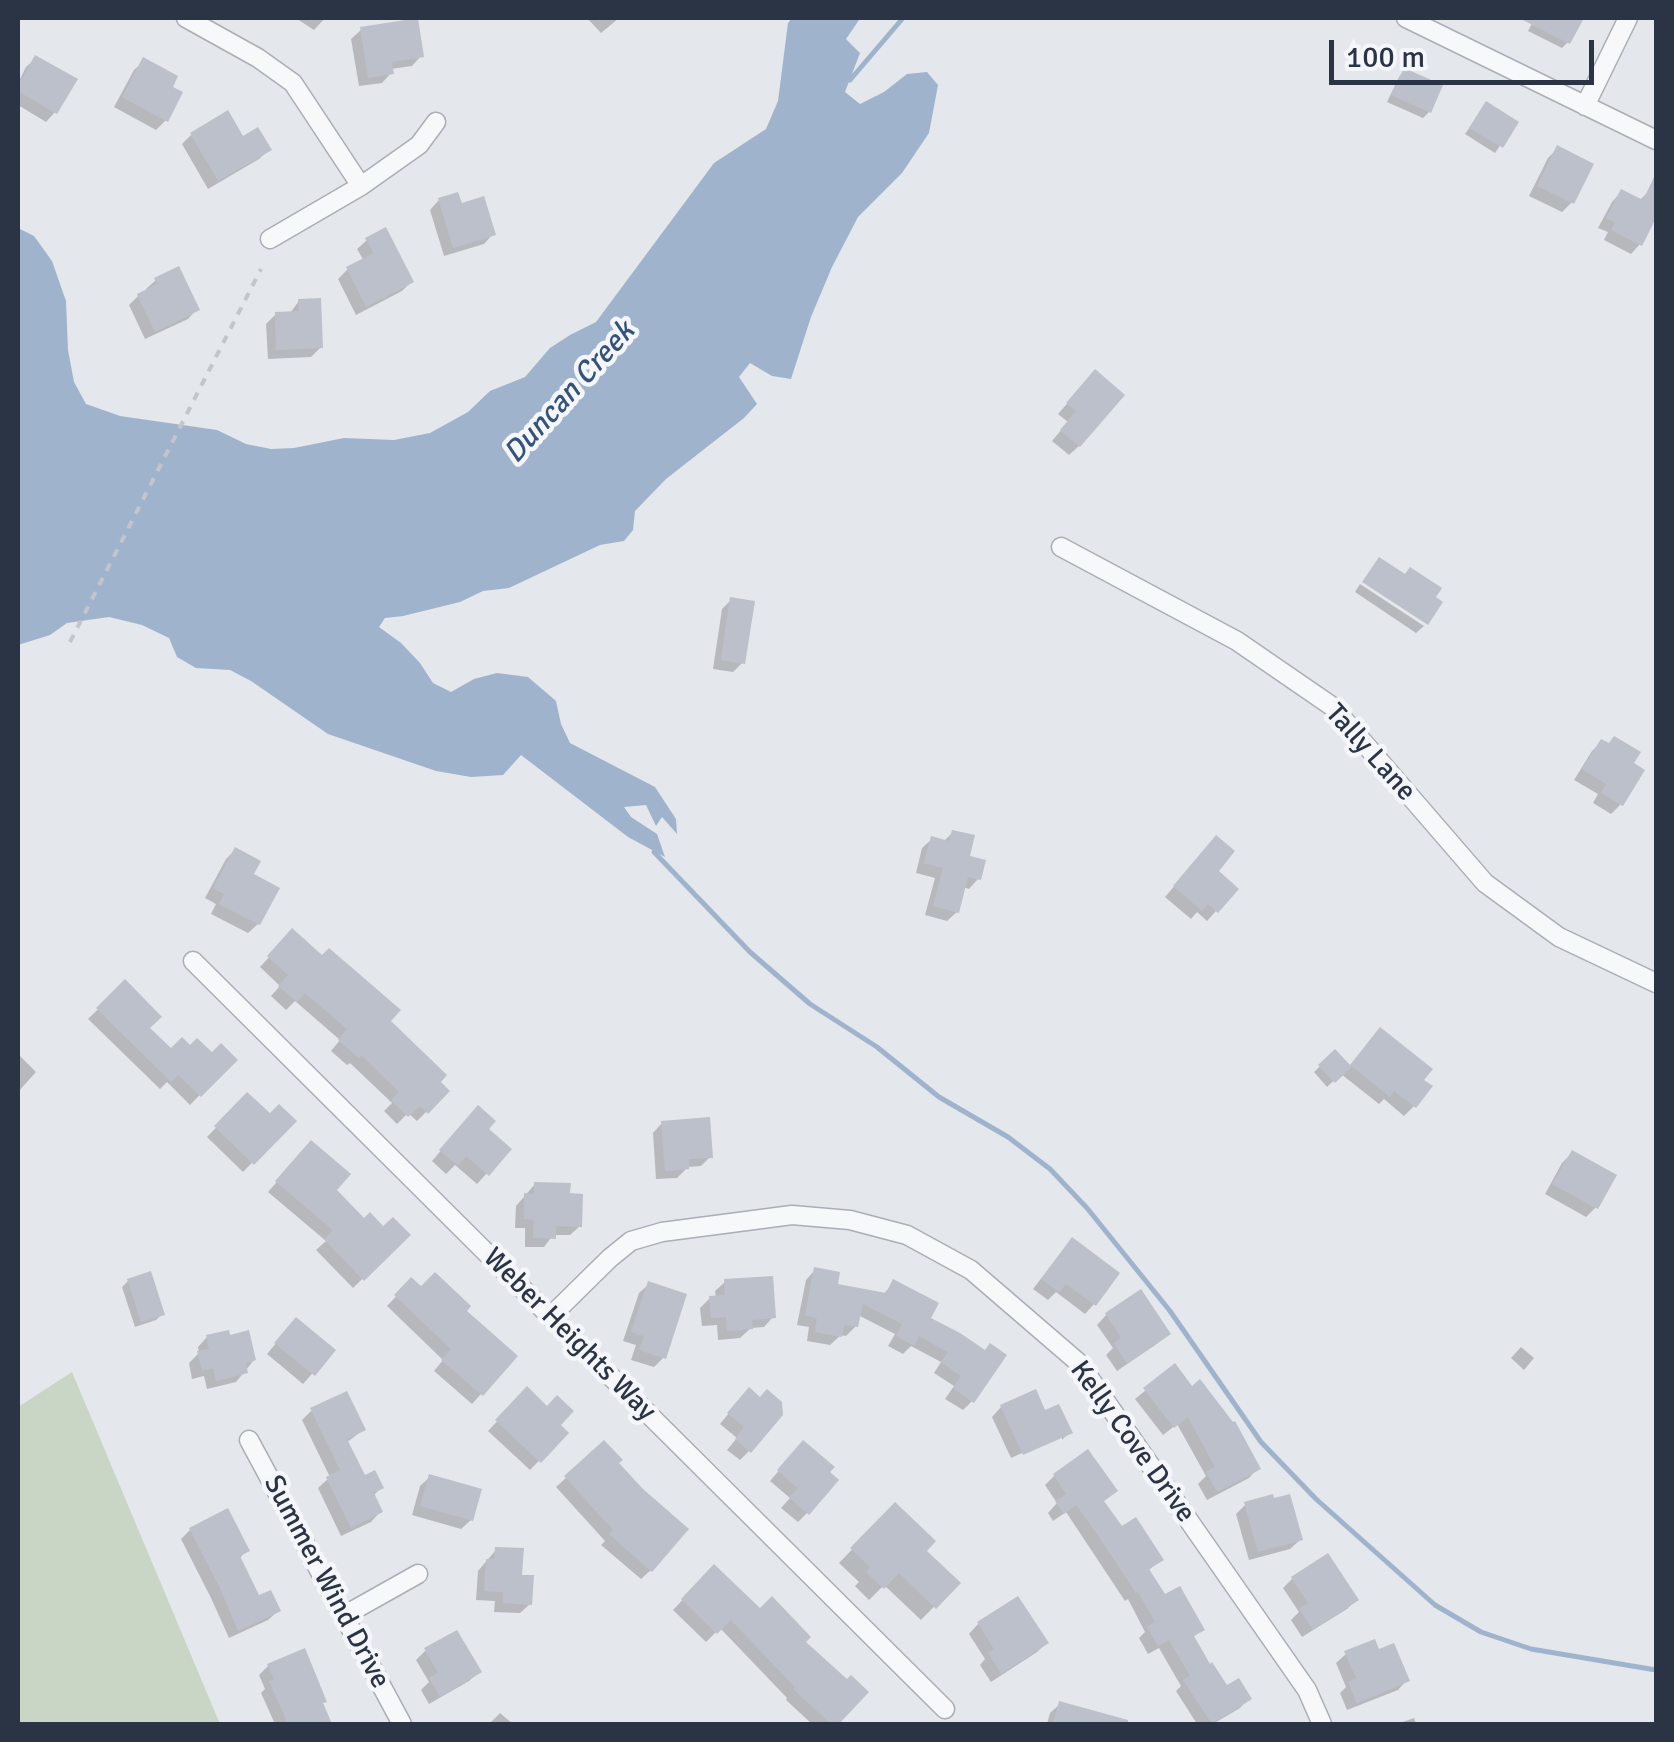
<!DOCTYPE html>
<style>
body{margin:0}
#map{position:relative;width:1674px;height:1742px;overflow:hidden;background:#e4e7ec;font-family:Signika,sans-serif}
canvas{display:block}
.frame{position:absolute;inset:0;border:20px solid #2b3445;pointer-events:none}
.scale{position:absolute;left:1329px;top:40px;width:265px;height:45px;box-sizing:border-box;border:5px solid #2b3445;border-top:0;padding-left:12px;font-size:30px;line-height:35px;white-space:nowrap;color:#2b3445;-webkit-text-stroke:8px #f4f6f9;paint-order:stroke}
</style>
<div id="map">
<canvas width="1674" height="1742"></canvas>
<div class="frame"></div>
<div class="scale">100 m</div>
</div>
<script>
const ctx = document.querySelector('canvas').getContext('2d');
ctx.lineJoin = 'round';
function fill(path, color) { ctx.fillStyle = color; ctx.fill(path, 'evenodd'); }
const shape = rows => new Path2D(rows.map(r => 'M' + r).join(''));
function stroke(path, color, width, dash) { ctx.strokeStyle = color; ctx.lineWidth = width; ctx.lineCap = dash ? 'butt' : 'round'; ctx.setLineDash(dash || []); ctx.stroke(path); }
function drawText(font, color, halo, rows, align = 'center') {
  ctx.font = font + ' Signika,sans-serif'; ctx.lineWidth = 9; ctx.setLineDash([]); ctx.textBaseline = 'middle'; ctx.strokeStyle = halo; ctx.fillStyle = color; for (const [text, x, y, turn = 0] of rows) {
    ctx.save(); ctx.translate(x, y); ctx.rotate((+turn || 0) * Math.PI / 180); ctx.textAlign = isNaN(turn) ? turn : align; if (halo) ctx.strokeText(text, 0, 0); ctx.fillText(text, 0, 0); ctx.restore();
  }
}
fill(shape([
 [72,1372,220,1724,18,1724,18,1407]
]), '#c9d6c5');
fill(shape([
 [792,18,863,18,859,20,846,39,860,53,845,92,860,104,884,92,907,74,927,72,938,85,929,133,902,173,858,217,832,267,811,317,791,379,772,376,750,363,739,377,757,404,744,418,666,479,635,511,633,530,624,541,600,545,509,588,483,591,460,602,403,616,385,618,379,627,401,643,420,663,433,683,451,692,474,679,497,673,528,677,556,701,561,724,570,743,655,787,676,819,677,834,662,817,656,826,646,805,624,807,631,817,657,834,665,857,628,837,521,755,503,775,471,777,436,771,328,734,251,681,230,670,196,668,177,657,169,638,142,625,109,617,67,623,50,635,18,645,18,228,34,236,52,261,66,301,68,350,74,382,86,404,120,416,217,430,246,444,271,449,294,448,344,438,394,440,430,433,468,412,490,391,525,377,550,348,570,335,596,322,714,163,766,129,778,101,788,23]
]), '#9fb4cc');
fill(shape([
 [298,18,325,18,314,30,297,19],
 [587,18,619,18,601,33],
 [1535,18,1578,18,1580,19,1568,42,1562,48,1528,31],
 [361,30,421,56,412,66,391,69,391,73,382,83,359,86,351,39],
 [36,58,55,112,46,122,18,105,18,83,26,67],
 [144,61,166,120,156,130,114,107,134,70],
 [1404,71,1429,112,1423,118,1387,102,1399,77],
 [1486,104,1516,122,1495,153,1465,134],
 [191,135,242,139,268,150,259,159,208,189,182,144],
 [1558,148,1572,202,1562,212,1529,196,1548,158],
 [1650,190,1656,193,1656,212,1640,244,1631,254,1604,240,1608,232,1598,228,1612,202,1621,192,1639,201],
 [439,200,460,206,493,234,484,244,444,256,430,210],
 [367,240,411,282,402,291,356,315,338,279,347,270,364,261,357,249],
 [156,280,197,309,188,319,145,339,129,305,138,296,147,292,146,289],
 [299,301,321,347,311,357,268,359,266,324,276,314,290,313],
 [1086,382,1079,446,1069,455,1052,441,1068,422,1058,414],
 [1360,584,1424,626,1416,633,1355,592],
 [731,600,743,662,733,672,713,669,722,609],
 [1601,742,1621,804,1611,814,1593,803,1598,794,1574,780,1592,751],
 [953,832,978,879,969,889,963,887,957,912,947,921,925,915,935,878,916,873,922,848,932,839,943,842],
 [1207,848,1215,871,1216,911,1207,921,1197,912,1191,919,1165,897],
 [235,850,250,875,258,924,248,933,211,914,216,904,205,898,226,859],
 [292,932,388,1021,447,1091,417,1121,408,1113,397,1124,384,1111,392,1103,350,1063,347,1065,331,1051,340,1040,295,1001,286,1010,271,996,280,986,260,967],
 [125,983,147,1028,171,1052,190,1048,234,1060,190,1105,167,1082,160,1089,88,1019],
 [1371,1040,1421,1080,1414,1106,1404,1116,1384,1099,1379,1104,1341,1074,1327,1087,1314,1072,1335,1052,1349,1067],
 [18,1054,36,1072,18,1092],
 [248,1095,270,1117,293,1121,243,1172,207,1137],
 [469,1118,509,1149,477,1184,455,1165,446,1174,432,1161],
 [662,1123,710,1157,701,1166,688,1167,677,1178,656,1179,653,1133],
 [302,1153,364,1221,383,1229,407,1235,353,1288,316,1250,326,1241,268,1192],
 [1572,1153,1596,1207,1586,1217,1545,1194,1562,1163],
 [535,1184,568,1196,580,1226,570,1235,553,1235,544,1247,525,1247,525,1228,515,1228,516,1206],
 [1063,1250,1094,1304,1085,1314,1056,1292,1048,1300,1033,1289],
 [815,1270,835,1286,883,1295,894,1282,928,1320,959,1335,972,1401,963,1410,945,1399,954,1386,934,1373,941,1362,911,1346,903,1354,888,1346,895,1334,858,1315,856,1326,846,1336,841,1335,830,1345,807,1341,809,1327,797,1325,806,1280],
 [128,1281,162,1314,156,1320,135,1327,122,1287],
 [411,1281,463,1311,515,1356,472,1404,434,1371,443,1360,387,1306],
 [725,1282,773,1317,764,1327,751,1328,740,1338,718,1340,717,1325,702,1326,700,1308,710,1298,716,1298,715,1291],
 [649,1284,663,1358,654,1367,631,1360,636,1345,623,1341,639,1293],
 [1140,1293,1168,1334,1158,1343,1117,1371,1106,1355,1113,1348,1097,1325,1106,1315],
 [287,1330,333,1350,303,1384,267,1354],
 [207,1337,254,1360,236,1382,207,1389,204,1376,192,1379,189,1363,199,1353,198,1347],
 [1521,1347,1534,1358,1524,1370,1511,1358],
 [1174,1367,1258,1468,1249,1478,1207,1500,1198,1484,1206,1476,1177,1424,1163,1435,1135,1399],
 [527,1390,547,1409,557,1426,566,1433,530,1470,488,1431],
 [740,1400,749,1451,740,1460,727,1450,737,1438,720,1424],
 [1001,1407,1070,1432,1062,1440,1062,1435,1011,1458,992,1417],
 [311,1411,363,1430,346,1443,364,1479,381,1488,373,1496,380,1512,371,1522,341,1536,318,1488,330,1477,302,1420],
 [604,1443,616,1463,641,1491,651,1570,641,1579,601,1545,605,1541,556,1487],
 [794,1453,807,1513,798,1522,781,1508,790,1498,770,1481],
 [1054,1476,1115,1491,1102,1502,1121,1530,1161,1559,1148,1571,1164,1597,1201,1630,1192,1638,1226,1689,1249,1698,1240,1708,1213,1724,1197,1724,1176,1691,1181,1686,1159,1648,1148,1654,1139,1638,1145,1632,1128,1599,1125,1601,1066,1512,1053,1521,1048,1513,1057,1503,1045,1485],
 [430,1477,471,1520,461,1529,412,1515,420,1486],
 [1246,1504,1300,1540,1290,1549,1249,1560,1236,1514],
 [895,1505,923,1551,957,1583,921,1620,884,1585,869,1600,855,1586,859,1582,839,1563],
 [190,1530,247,1550,239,1559,257,1598,278,1611,268,1620,229,1638,211,1598,181,1539],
 [496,1550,520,1577,530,1604,520,1613,494,1612,495,1601,476,1600,478,1571],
 [714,1567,760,1611,803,1642,847,1683,866,1692,835,1724,812,1724,786,1700,787,1698,720,1628,706,1642,673,1610],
 [1292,1579,1356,1600,1347,1609,1302,1637,1291,1620,1299,1612,1283,1588],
 [1018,1599,1046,1643,1037,1652,991,1682,980,1665,985,1659,969,1634,978,1624],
 [426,1650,479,1672,469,1681,429,1704,421,1690,429,1682,416,1660],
 [1378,1652,1407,1680,1398,1690,1347,1710,1340,1693,1346,1687,1336,1663,1346,1654],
 [268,1666,321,1704,330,1724,275,1724,261,1693,265,1689,259,1675],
 [1060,1704,1103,1716,1101,1724,1047,1724,1050,1713],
 [500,1713,513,1724,489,1724],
 [1414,1718,1416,1724,1397,1724]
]), '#0003');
stroke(shape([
 [850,80,903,18],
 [654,852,750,952,810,1004,877,1047,939,1097,1008,1137,1050,1169,1087,1208,1170,1311,1261,1442,1316,1499,1435,1605,1481,1632,1531,1649,1656,1670]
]), '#9fb4cc', 5);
fill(shape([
 [418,18,424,57,392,62,394,74,368,78,360,27],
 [1519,18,1584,18,1570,44],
 [35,55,78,79,57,114,18,91,18,86],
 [143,57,178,76,173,87,183,92,168,122,122,97],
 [1404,68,1443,85,1431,113,1391,95],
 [1486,101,1519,122,1503,148,1469,128],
 [228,110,243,136,258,127,272,150,218,181,190,133],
 [1557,145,1594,164,1574,204,1537,186],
 [1656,173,1656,218,1642,246,1611,230,1615,222,1606,218,1621,189,1643,200],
 [458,192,462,203,484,196,496,235,453,248,438,198],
 [386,227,414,282,366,307,346,267,374,253,365,238],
 [179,266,200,310,155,332,137,294,157,284,154,278],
 [321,298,323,348,276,350,275,312,299,311,298,299],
 [1095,369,1125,395,1080,447,1060,430,1076,411,1066,403],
 [1379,557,1405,574,1410,567,1442,588,1436,597,1443,602,1428,625,1362,582],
 [730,597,755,601,745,664,721,660],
 [1614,736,1641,752,1634,763,1645,770,1623,806,1601,793,1606,784,1582,769,1601,739,1609,743],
 [952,830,975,835,970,856,986,860,981,880,968,877,959,913,933,906,943,868,924,863,931,836,949,841],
 [1216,835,1235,851,1219,871,1239,889,1218,913,1208,904,1202,911,1173,886],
 [235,847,261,861,254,874,280,888,260,925,219,904,224,894,213,888],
 [292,928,322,955,329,948,401,1010,391,1021,447,1075,441,1082,450,1091,428,1114,420,1106,408,1117,391,1100,399,1092,361,1055,359,1058,338,1040,347,1029,305,993,297,1002,278,986,288,975,267,956],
 [125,979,162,1017,150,1028,171,1048,182,1037,190,1045,197,1038,212,1052,221,1043,238,1060,201,1097,178,1075,171,1082,96,1008],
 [1380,1027,1433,1069,1424,1080,1433,1086,1416,1108,1394,1091,1390,1097,1350,1065],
 [1335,1049,1352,1067,1335,1083,1318,1065],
 [247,1092,270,1113,279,1104,297,1121,254,1165,214,1126],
 [478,1105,496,1121,489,1129,512,1149,489,1176,466,1156,458,1166,439,1150],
 [710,1117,713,1158,689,1159,689,1169,665,1171,661,1121],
 [311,1140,351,1174,337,1190,364,1218,370,1212,383,1226,393,1217,411,1235,364,1281,324,1239,333,1230,275,1181],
 [1572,1150,1617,1175,1598,1209,1552,1184],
 [534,1182,571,1183,570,1193,583,1194,582,1227,556,1226,556,1239,533,1238,534,1220,524,1219,524,1193,534,1194],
 [1072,1237,1120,1273,1096,1306,1066,1284,1059,1292,1041,1279],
 [814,1267,840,1272,838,1284,886,1293,893,1279,939,1303,931,1318,960,1333,985,1350,990,1343,1007,1355,974,1403,953,1388,961,1376,941,1362,948,1352,919,1336,915,1346,896,1336,902,1324,863,1304,858,1327,844,1325,842,1337,815,1332,817,1318,805,1316],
 [151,1271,165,1315,141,1322,127,1279],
 [435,1272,471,1306,467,1311,518,1356,483,1396,441,1360,451,1349,394,1295,411,1277,421,1286],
 [773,1276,776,1318,752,1320,753,1329,727,1331,726,1317,711,1318,709,1296,725,1295,724,1279],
 [648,1281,687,1294,666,1359,639,1350,644,1336,631,1332],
 [1141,1289,1171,1334,1127,1364,1114,1343,1121,1338,1105,1313],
 [296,1317,336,1350,315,1376,274,1343],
 [229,1330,230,1335,249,1330,256,1360,246,1363,248,1373,216,1381,213,1368,202,1371,197,1351,209,1349,206,1335],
 [1175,1363,1192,1386,1200,1379,1233,1422,1235,1421,1261,1469,1217,1492,1206,1472,1215,1467,1188,1417,1174,1428,1143,1388],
 [527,1386,547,1406,557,1395,574,1411,561,1425,569,1433,541,1463,495,1420],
 [749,1387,760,1397,767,1389,782,1402,783,1415,751,1453,735,1439,744,1427,727,1413],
 [1036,1389,1045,1410,1059,1404,1073,1433,1023,1455,1000,1405],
 [347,1391,366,1430,347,1439,365,1475,375,1470,384,1488,374,1493,383,1512,351,1528,326,1477,340,1470,310,1408],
 [604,1440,623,1460,619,1463,643,1489,689,1529,652,1572,609,1534,613,1530,564,1476],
 [803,1440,835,1467,830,1472,839,1480,809,1515,789,1497,798,1488,777,1470],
 [1088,1449,1118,1491,1104,1501,1122,1526,1136,1517,1164,1560,1149,1569,1165,1594,1180,1586,1205,1630,1194,1636,1210,1664,1212,1662,1227,1685,1239,1678,1252,1699,1212,1724,1183,1680,1190,1676,1169,1640,1158,1646,1147,1627,1155,1622,1138,1592,1136,1593,1095,1531,1076,1505,1064,1514,1055,1501,1066,1494,1053,1474],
 [429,1474,482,1489,473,1521,420,1506],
 [1273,1494,1274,1498,1290,1494,1303,1540,1258,1552,1244,1502],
 [895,1502,936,1541,927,1551,961,1583,936,1609,899,1573,884,1589,866,1572,870,1567,850,1548],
 [228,1508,250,1551,240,1556,259,1595,271,1590,281,1611,238,1631,220,1588,189,1528],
 [495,1547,524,1548,522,1575,534,1575,532,1605,503,1603,503,1592,484,1591,486,1559,494,1559],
 [1328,1553,1359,1600,1313,1630,1299,1609,1308,1603,1291,1577],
 [714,1564,760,1608,772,1596,811,1637,806,1642,847,1679,851,1675,869,1692,839,1724,831,1724,793,1689,795,1687,731,1620,717,1634,681,1599],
 [1018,1596,1049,1643,1001,1674,988,1653,994,1649,977,1622],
 [457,1630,482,1672,440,1697,429,1678,438,1673,424,1648],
 [1375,1639,1379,1649,1394,1643,1410,1681,1357,1703,1348,1682,1356,1678,1344,1651],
 [305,1648,327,1702,323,1703,332,1724,288,1724,269,1681,274,1679,267,1664],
 [1059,1701,1128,1720,1128,1724,1053,1724]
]), '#bbc0ca');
const minor = shape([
 [186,18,258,58,293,83,361,186],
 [1406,18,1656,140],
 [1585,106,1628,18],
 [270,239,361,186,419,145,436,122],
 [1061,547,1237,641,1333,707,1485,883,1559,937,1656,983],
 [193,961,945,1709],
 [550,1317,610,1258,631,1241,662,1232,792,1215,850,1220,907,1235,971,1270,1079,1363,1307,1690,1322,1724],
 [249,1440,402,1724],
 [345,1615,418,1574]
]);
stroke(minor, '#a9aeb7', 21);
stroke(shape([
 [70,642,261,269]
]), '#c2c5cb', 4, [8, 8]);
stroke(minor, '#f7f8fa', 18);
drawText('28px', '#2b3445', '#f4f6f9', [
 ["Tally Lane",1370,753,48],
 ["Weber Heights Way",569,1335,45],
 ["Kelly Cove Drive",1132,1442,54],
 ["Summer Wind Drive",326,1582,62]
]);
drawText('italic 30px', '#34527a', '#f4f6f9', [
 ["Duncan Creek",570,393,-48]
]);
</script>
